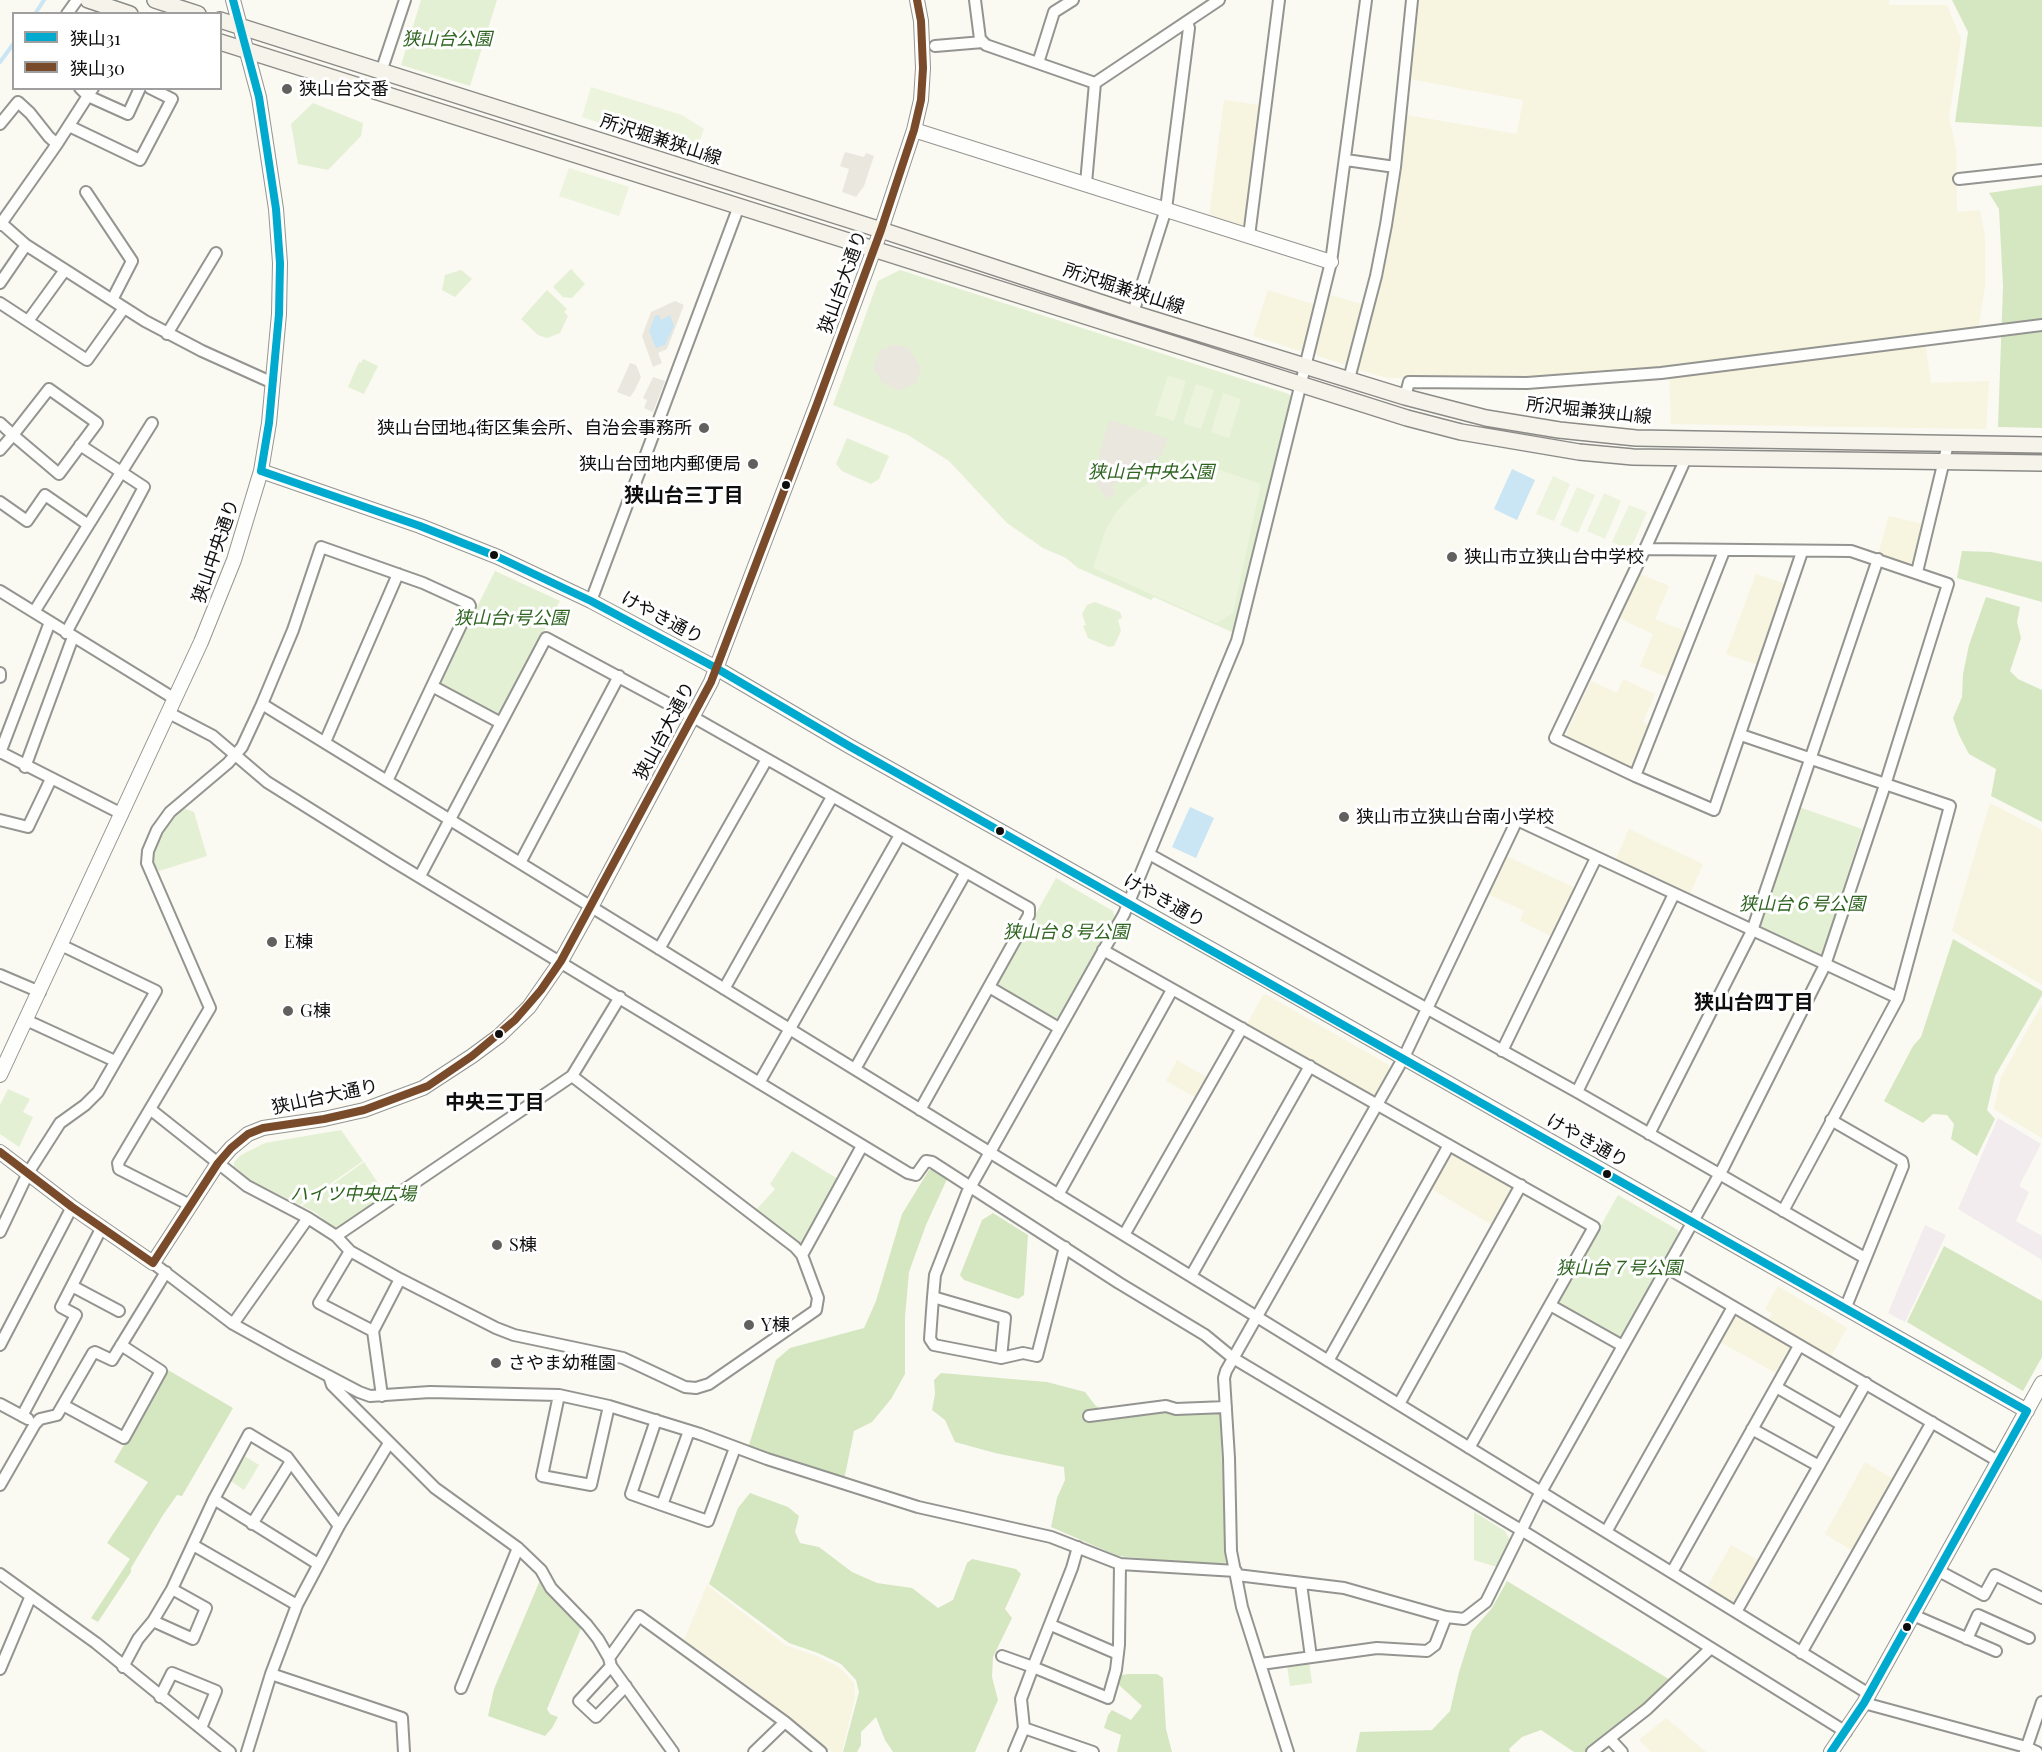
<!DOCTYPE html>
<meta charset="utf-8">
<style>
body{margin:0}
#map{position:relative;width:2042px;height:1752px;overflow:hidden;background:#faf9f2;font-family:"Playfair Display","Noto Sans JP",serif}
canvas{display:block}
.legend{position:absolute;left:12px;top:12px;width:210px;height:78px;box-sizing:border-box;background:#fff;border:2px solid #9f9f9f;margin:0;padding:8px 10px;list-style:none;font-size:18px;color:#0e0e0e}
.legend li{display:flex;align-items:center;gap:12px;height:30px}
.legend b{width:30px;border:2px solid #9f9f9f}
</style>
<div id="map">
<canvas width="2042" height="1752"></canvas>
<ul class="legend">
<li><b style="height:8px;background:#00a9ce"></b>狭山31</li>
<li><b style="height:8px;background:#7a4b2a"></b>狭山30</li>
</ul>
</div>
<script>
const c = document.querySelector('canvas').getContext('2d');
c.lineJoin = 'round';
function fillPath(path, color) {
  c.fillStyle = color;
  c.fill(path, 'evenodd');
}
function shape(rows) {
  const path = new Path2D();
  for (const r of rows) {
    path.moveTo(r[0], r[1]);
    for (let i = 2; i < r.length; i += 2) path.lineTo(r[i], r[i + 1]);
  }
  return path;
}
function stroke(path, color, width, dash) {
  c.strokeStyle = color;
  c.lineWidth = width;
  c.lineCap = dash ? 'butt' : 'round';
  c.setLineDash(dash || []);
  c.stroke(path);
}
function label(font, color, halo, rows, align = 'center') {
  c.font = font + ' "Playfair Display","Noto Sans JP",serif';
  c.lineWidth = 6;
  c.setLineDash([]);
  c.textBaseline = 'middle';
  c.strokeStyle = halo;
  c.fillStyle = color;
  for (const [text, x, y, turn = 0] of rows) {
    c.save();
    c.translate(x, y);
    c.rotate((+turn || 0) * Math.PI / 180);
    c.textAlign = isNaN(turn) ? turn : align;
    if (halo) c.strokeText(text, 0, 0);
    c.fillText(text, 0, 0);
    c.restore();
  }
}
fillPath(shape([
 [1998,1118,2041,1144,2019,1186,2029,1192,2016,1221,2042,1236,2042,1260,1958,1209],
 [1925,1225,1946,1235,1905,1322,1888,1313]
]), '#f2ecef');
fillPath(shape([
 [1418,0,1889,0,1889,5,1947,5,1961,39,1949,118,1956,149,1957,212,1980,210,1985,237,1985,286,1978,331,1924,334,1931,383,1989,381,1986,429,1671,424,1669,367,1552,377,1387,378,1356,369,1398,175,1407,115,1517,134,1523,100,1410,79],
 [1224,100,1260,105,1247,223,1240,227,1209,217],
 [1268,290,1316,305,1305,348,1301,351,1253,336],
 [1330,295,1365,305,1349,366,1318,356,1316,352],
 [1889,516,1922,524,1913,562,1908,565,1878,555],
 [1640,574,1669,586,1655,619,1687,632,1669,678,1640,666,1653,634,1619,618],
 [1756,574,1786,584,1758,665,1726,654],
 [1623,679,1655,694,1643,722,1650,726,1635,766,1630,768,1568,739,1566,734,1591,681,1617,693],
 [1990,803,2042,830,2042,985,1952,931],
 [1629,829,1703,864,1689,896,1615,861],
 [1506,856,1575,888,1551,936,1520,921,1524,911,1488,894],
 [1263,995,1267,995,1389,1065,1389,1071,1376,1094,1370,1096,1246,1026],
 [2042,1004,2042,1138,1994,1109,2001,1077],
 [1177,1060,1208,1078,1197,1098,1166,1081],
 [1453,1154,1510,1186,1511,1192,1492,1225,1430,1188,1448,1156],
 [1778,1286,1847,1328,1830,1358,1768,1321,1772,1313,1765,1309],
 [1738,1315,1789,1345,1790,1349,1776,1373,1720,1342,1734,1317],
 [1865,1462,1893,1479,1853,1551,1825,1534],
 [1731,1545,1758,1560,1734,1602,1729,1603,1706,1589],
 [707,1585,785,1645,819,1657,839,1667,854,1683,855,1697,842,1752,832,1752,751,1688,684,1640],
 [1666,1718,1706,1752,1651,1752,1639,1740]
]), '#f7f4df');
fillPath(shape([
 [421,0,497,0,470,86,401,65],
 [313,103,363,123,361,136,328,170,298,164,291,124],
 [571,269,585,284,572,298,563,297,553,287],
 [461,270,472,279,455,297,442,290,445,275],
 [900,270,1289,394,1292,399,1234,633,1154,597,1151,600,1078,568,1066,558,1043,548,1007,523,949,461,908,435,833,405,878,281],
 [547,290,567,309,564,312,568,316,560,333,547,338,538,335,521,319],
 [363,359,378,366,364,394,348,387,359,362,361,363],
 [847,438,889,456,879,479,871,484,842,471,836,464],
 [495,571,560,601,500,714,495,715,441,686,440,681],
 [1095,602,1120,612,1122,618,1118,620,1121,631,1114,646,1109,647,1088,638,1083,626,1086,625,1082,614,1087,605],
 [1799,807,1862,829,1822,955,1817,956,1760,930,1758,926],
 [183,808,194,812,207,856,159,871,154,865,153,855,164,829],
 [1056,878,1113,911,1115,919,1058,1017,1054,1019,998,988,998,981],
 [8,1089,30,1099,23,1112,33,1117,19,1147,0,1134,0,1105],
 [341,1130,363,1161,300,1205,250,1180,234,1169,234,1162,241,1155,265,1143],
 [792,1151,838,1179,803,1241,799,1244,756,1210,775,1189,770,1184],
 [364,1162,386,1195,337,1228,332,1227,315,1212,302,1206],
 [1618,1195,1678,1230,1680,1236,1623,1336,1617,1337,1561,1305,1559,1300],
 [243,1455,259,1465,244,1490,229,1480],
 [1474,1512,1505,1531,1510,1540,1500,1568,1474,1560],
 [1309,1662,1312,1683,1290,1686,1287,1665]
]), '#e4f0d3');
fillPath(shape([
 [1952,0,2042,0,2042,127,1955,122,1968,32],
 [2042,185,2042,428,1998,427,2003,286,1999,209,1989,193],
 [1962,551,1991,552,2042,562,2042,602,1957,578],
 [1986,597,2020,607,2017,622,2021,638,2010,671,2018,679,2042,690,2042,822,1991,796,1996,769,1969,754,1959,735,1953,718,1962,697,1963,674,1969,645],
 [1953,939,2042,991,2042,995,1995,1076,1987,1110,1995,1119,1977,1156,1951,1139,1954,1124,1947,1115,1933,1114,1923,1123,1884,1101,1913,1046,1921,1037],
 [934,1169,947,1179,926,1225,909,1272,905,1317,905,1374,891,1399,872,1422,854,1431,844,1480,748,1448,776,1360,790,1348,864,1328,876,1301,902,1214,929,1170],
 [993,1213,1028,1235,1024,1295,1018,1299,964,1280,960,1275,982,1220],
 [1944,1246,2042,1301,2042,1357,2023,1391,1907,1322],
 [168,1370,233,1408,182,1496,177,1495,163,1515,131,1568,131,1572,98,1622,91,1618,130,1559,107,1543,148,1482,114,1462],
 [941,1373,1047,1382,1085,1392,1095,1405,1112,1418,1167,1411,1220,1412,1226,1566,1118,1556,1051,1527,1057,1498,1065,1480,1064,1467,995,1453,955,1442,945,1420,932,1410,935,1394,934,1380],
 [750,1493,788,1507,799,1516,795,1532,800,1543,819,1547,852,1572,877,1583,912,1588,938,1608,953,1600,967,1563,972,1559,1016,1569,1021,1574,1005,1609,1012,1618,993,1657,992,1677,998,1700,975,1752,893,1752,885,1740,876,1717,861,1732,861,1745,857,1752,843,1752,859,1692,856,1680,841,1664,818,1653,789,1643,709,1584,738,1508],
 [541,1578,582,1626,547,1709,550,1714,558,1717,552,1728,545,1736,488,1716,494,1689],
 [1507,1581,1672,1681,1585,1752,1574,1752,1541,1730,1522,1737,1509,1749,1510,1752,1356,1752,1360,1732,1432,1730,1450,1711,1459,1672,1472,1631,1492,1608],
 [1130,1674,1157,1674,1163,1678,1166,1729,1172,1752,1117,1752,1121,1735,1104,1728,1108,1715,1112,1710,1131,1720,1142,1706,1119,1685,1120,1675]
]), '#d5e7c1');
fillPath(shape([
 [591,87,682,115,704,129,695,154,582,117],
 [569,168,629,187,619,216,559,196],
 [1168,376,1186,381,1174,421,1155,415],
 [1196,384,1214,390,1201,429,1183,423],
 [1223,393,1241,399,1229,438,1211,432],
 [1196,467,1220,470,1261,484,1233,613,1216,623,1093,568,1105,531,1116,512,1131,496,1152,480,1173,472],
 [1553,476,1570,484,1554,521,1536,514],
 [1577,487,1595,495,1578,533,1560,525],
 [1604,493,1621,501,1605,539,1587,531],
 [1629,505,1647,512,1630,550,1612,542]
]), '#edf4dd');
fillPath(shape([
 [845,152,864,157,866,153,874,156,864,186,856,197,842,192,849,169,840,166],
 [675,301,684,305,667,349,658,353,662,363,653,367,642,336,651,312],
 [895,344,909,348,921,368,916,383,900,391,882,383,873,368,880,350],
 [630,363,636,365,641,377,635,390,630,397,617,392],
 [653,377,665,381,653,412,644,408,647,400,643,398],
 [1110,420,1168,438,1162,455,1155,460,1159,467,1154,469,1150,465,1112,486,1115,494,1106,499,1093,477,1102,472,1100,465,1100,449]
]), '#eae8de');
fillPath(shape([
 [659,315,661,320,670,315,674,326,665,345,656,348,649,331,655,316],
 [1512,469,1535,480,1517,520,1494,509],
 [1190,807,1214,818,1196,858,1172,847]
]), '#cae5f3');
stroke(shape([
 [35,14,44,0],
 [0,62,14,43]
]), '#cae5f3', 4);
const minor = shape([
 [975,0,980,39,986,45,1095,83,1219,0],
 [67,14,77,0],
 [935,46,983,42],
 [1038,63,1054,12,1073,0],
 [381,72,405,0],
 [80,88,88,96,128,114,140,88],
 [0,124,18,102,30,113,49,137,57,144],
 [69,126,140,160,172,99,150,88],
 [1346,160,1395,167],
 [1959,179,2042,170],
 [1086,183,1095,83],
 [86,192,132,261,112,300],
 [0,222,26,245,145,321,202,351,273,383],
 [0,225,57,144,93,88],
 [1249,236,1279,0],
 [0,283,26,245],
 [0,303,87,360,124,308],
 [1133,313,1166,209,1189,28,1187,22],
 [28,321,65,270],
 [167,334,216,253],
 [1349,379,1376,276,1386,225,1395,167,1412,0],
 [1405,397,1409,382,1527,383,1661,373,2042,325],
 [0,423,13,435,59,474,97,423,49,389,13,435,0,450],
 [1686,458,1645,549,1555,738,1635,776,1714,810,1802,552],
 [0,502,27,521,45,495,87,524],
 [1917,572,1948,444],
 [0,591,175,699],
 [591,601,739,206],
 [34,612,152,423],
 [66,633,144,487,80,445],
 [0,673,0,677],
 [432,686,501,723],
 [262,704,1869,1694],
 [169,713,213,736,267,782,393,861,908,1173,916,1175,926,1161,932,1162,1119,1283,1205,1335,1233,1358,1531,1536,1846,1732],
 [1741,735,1950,806,1898,998,1783,1211],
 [325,742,398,574],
 [0,752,122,814],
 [0,753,50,622],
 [25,767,73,637],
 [1635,776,1724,551],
 [0,820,28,827,51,779],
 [1149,854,1577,1092,1865,1258],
 [520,863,619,676],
 [420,876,546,638,693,717,1029,908,1029,915,920,1110],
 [659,949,767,759],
 [1103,950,1594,1227,1469,1448],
 [0,975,40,992],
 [989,987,1059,1028],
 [724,989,832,797],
 [26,1020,115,1061],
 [1502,1051,1596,858],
 [855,1069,966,872],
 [759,1083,900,835],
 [1577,1092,1674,894],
 [150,1109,247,1186,308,1218,336,1236,350,1251,400,1279,496,1328,514,1335,623,1358,685,1387,696,1388,709,1384,816,1310,818,1298,802,1255,795,1247,572,1076],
 [1831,1120,1902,1161,1903,1166,1845,1309],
 [1649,1134,1752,931,1878,559],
 [1058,1195,1172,990],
 [190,1205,119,1169,118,1163,210,1008,147,863,148,851,157,830,170,812,228,763,242,747,262,704,293,630,321,547,423,583,469,604,470,606,387,781],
 [0,1232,28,1173,60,1123,85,1105,98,1092,156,991,61,945],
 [1124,1235,1242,1028],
 [336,1236,572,1076,620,997],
 [350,1251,319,1303,373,1331],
 [802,1255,862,1146],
 [153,1263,233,1324,287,1354,359,1392,370,1396,430,1392,559,1395,609,1406,700,1434,767,1459,918,1507,1051,1537,1120,1564,1236,1571],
 [1667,1268,1998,1461],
 [1191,1276,1310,1066],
 [72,1286,119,1311],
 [933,1297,935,1275,967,1193,1124,914,1237,641,1331,262,1366,0],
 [933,1297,1005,1318,1001,1358,934,1345,930,1339,933,1297],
 [1550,1305,1623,1346],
 [233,1324,308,1218],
 [0,1345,72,1207],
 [1001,1358,1023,1353,1037,1356,1065,1247],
 [1328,1361,1449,1145],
 [329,1376,332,1385,435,1488,518,1548,541,1570,551,1588,587,1625,598,1639,609,1658,611,1666,673,1752],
 [1776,1387,1842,1425],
 [559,1395,542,1476,591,1485,609,1406],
 [382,1396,373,1331,400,1279],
 [0,1404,28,1419],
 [1399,1404,1521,1185],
 [63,1405,124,1438,161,1371,121,1345],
 [22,1416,76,1315,61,1307,102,1227],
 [1089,1416,1166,1406,1176,1409,1226,1407],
 [656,1420,631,1494,662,1505,708,1521,735,1448],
 [1752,1429,1819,1466],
 [0,1485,35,1424,40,1419,57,1415,93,1353,95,1352,112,1360,166,1272],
 [214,1499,318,1564],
 [662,1505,689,1431],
 [252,1524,290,1463],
 [1606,1532,1733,1307],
 [193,1545,297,1605],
 [1937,1570,1984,1595,1995,1575,2042,1598],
 [1672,1572,1799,1346],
 [0,1574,96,1643,230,1752],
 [1237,1575,1344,1588,1446,1617,1464,1619,1486,1602,1537,1499,1723,1168,1825,965,1885,785,1948,584,1851,551,1645,549],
 [1301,1584,1311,1657],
 [1736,1612,1866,1383],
 [1913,1615,1996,1651],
 [153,1621,193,1639,206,1608,172,1589],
 [1051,1625,1118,1654],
 [1967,1639,1978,1615,2029,1638],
 [1801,1653,1932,1422],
 [1002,1656,1033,1667,1072,1568,1078,1547],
 [609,1658,639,1616,785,1722,821,1752],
 [1261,1664,1377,1648,1427,1651,1435,1645,1446,1617],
 [611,1666,579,1701,596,1717,626,1686],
 [123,1667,138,1639,153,1621,172,1589,214,1499,249,1434,287,1457,339,1526],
 [0,1669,30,1598],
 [271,1674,402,1718,404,1752],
 [461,1688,518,1548],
 [160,1697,172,1673,216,1691,201,1728],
 [1864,1703,2026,1747,2037,1752],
 [1610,1739,1622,1752],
 [247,1752,271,1674,297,1605,339,1526,389,1443],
 [754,1752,785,1722],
 [1014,1752,1024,1728],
 [1093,1752,1024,1728,1021,1699,1033,1667,1108,1698,1116,1670,1119,1645,1120,1564],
 [1288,1752,1242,1607,1231,1551,1229,1458,1224,1378,1226,1371,1404,1057,1517,820,1898,998],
 [1592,1752,1647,1709,1711,1648],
 [2025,1752,2042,1702]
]);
const tertiary = shape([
 [914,130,1331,262],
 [261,471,420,526,498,557,591,601,716,668,849,746,1268,981,2027,1411],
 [0,1075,201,642,234,560,261,471,269,423,279,314,280,263,276,209,259,97,233,0],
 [0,1152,72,1207,153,1263,218,1163,231,1148,248,1134,263,1128,324,1119,364,1110,423,1088,472,1056,499,1036,529,1007,561,961,591,907,711,682,723,650,817,404,881,230,914,130,921,100,923,68,921,21,917,0],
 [1831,1752,1864,1703,2042,1383]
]);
const secondary = shape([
 [88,0,130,14],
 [155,0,198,14],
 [220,20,881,230,1133,313,1405,397,1486,418,1559,430,1636,438,2042,445],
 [220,42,1407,418,1461,432,1579,452,1633,457,2042,463]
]);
stroke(minor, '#949491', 14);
stroke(tertiary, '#949491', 16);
stroke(secondary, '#8b8a87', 18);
stroke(minor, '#fefefd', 10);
stroke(tertiary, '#fefefd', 14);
stroke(secondary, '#f5f3ea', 15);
stroke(shape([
 [233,0,259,97,276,209,280,263,279,314,269,423,261,471],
 [261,471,420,526,498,557,591,601,716,668,849,746,2027,1411],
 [1831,1752,1864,1703,2027,1411]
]), '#00a9ce', 8);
stroke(shape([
 [0,1152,72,1207,153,1263],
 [153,1263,218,1163,231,1148,248,1134,263,1128,324,1119,364,1110,428,1086,472,1056,515,1020,541,990,561,961,711,682,817,404,881,230,914,130,921,100,923,68,921,21,917,0]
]), '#7a4b2a', 8);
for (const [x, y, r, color] of [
 [287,89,6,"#61605e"],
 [704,428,6,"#61605e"],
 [753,464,6,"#61605e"],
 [786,485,5,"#0e0e0e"],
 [494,555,5,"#0e0e0e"],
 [1452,557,6,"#61605e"],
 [1344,817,6,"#61605e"],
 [1000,831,5,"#0e0e0e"],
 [272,942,6,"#61605e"],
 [288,1011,6,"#61605e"],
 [499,1034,5,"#0e0e0e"],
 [1607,1174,5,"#0e0e0e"],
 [497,1245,6,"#61605e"],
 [749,1325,6,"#61605e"],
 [496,1363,6,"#61605e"],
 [1907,1627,5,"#0e0e0e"]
]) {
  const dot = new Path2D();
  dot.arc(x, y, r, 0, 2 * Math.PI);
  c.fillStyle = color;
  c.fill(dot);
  stroke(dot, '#fff', 2);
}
label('italic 18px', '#2e6420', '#fff', [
 ["狭山台公園",447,39],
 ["狭山台中央公園",1151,472],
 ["狭山台1号公園",511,618],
 ["狭山台６号公園",1802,904],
 ["狭山台８号公園",1066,932],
 ["ハイツ中央広場",353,1194],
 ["狭山台７号公園",1619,1268]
]);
label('18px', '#0e0e0e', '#fff', [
 ["狭山台交番",299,89],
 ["狭山台団地4街区集会所、自治会事務所",692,428,"right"],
 ["狭山台団地内郵便局",741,464,"right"],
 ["狭山市立狭山台中学校",1464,557],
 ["狭山市立狭山台南小学校",1356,817],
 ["E棟",284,942],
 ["G棟",300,1011],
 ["S棟",509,1245],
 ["Y棟",761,1325],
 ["さやま幼稚園",508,1363]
], 'left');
label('18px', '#0e0e0e', '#fff', [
 ["所沢堀兼狭山線",661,140,18],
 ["狭山台大通り",843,282,-70],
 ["所沢堀兼狭山線",1124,289,18],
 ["所沢堀兼狭山線",1589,411,6],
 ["狭山中央通り",216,551,-71],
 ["けやき通り",662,618,28],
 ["狭山台大通り",665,731,-62],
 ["けやき通り",1164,901,29],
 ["狭山台大通り",325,1097,-12],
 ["けやき通り",1587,1141,29]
]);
label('bold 20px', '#0e0e0e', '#fff', [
 ["狭山台三丁目",684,496],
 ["狭山台四丁目",1754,1003],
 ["中央三丁目",495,1103]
]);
</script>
